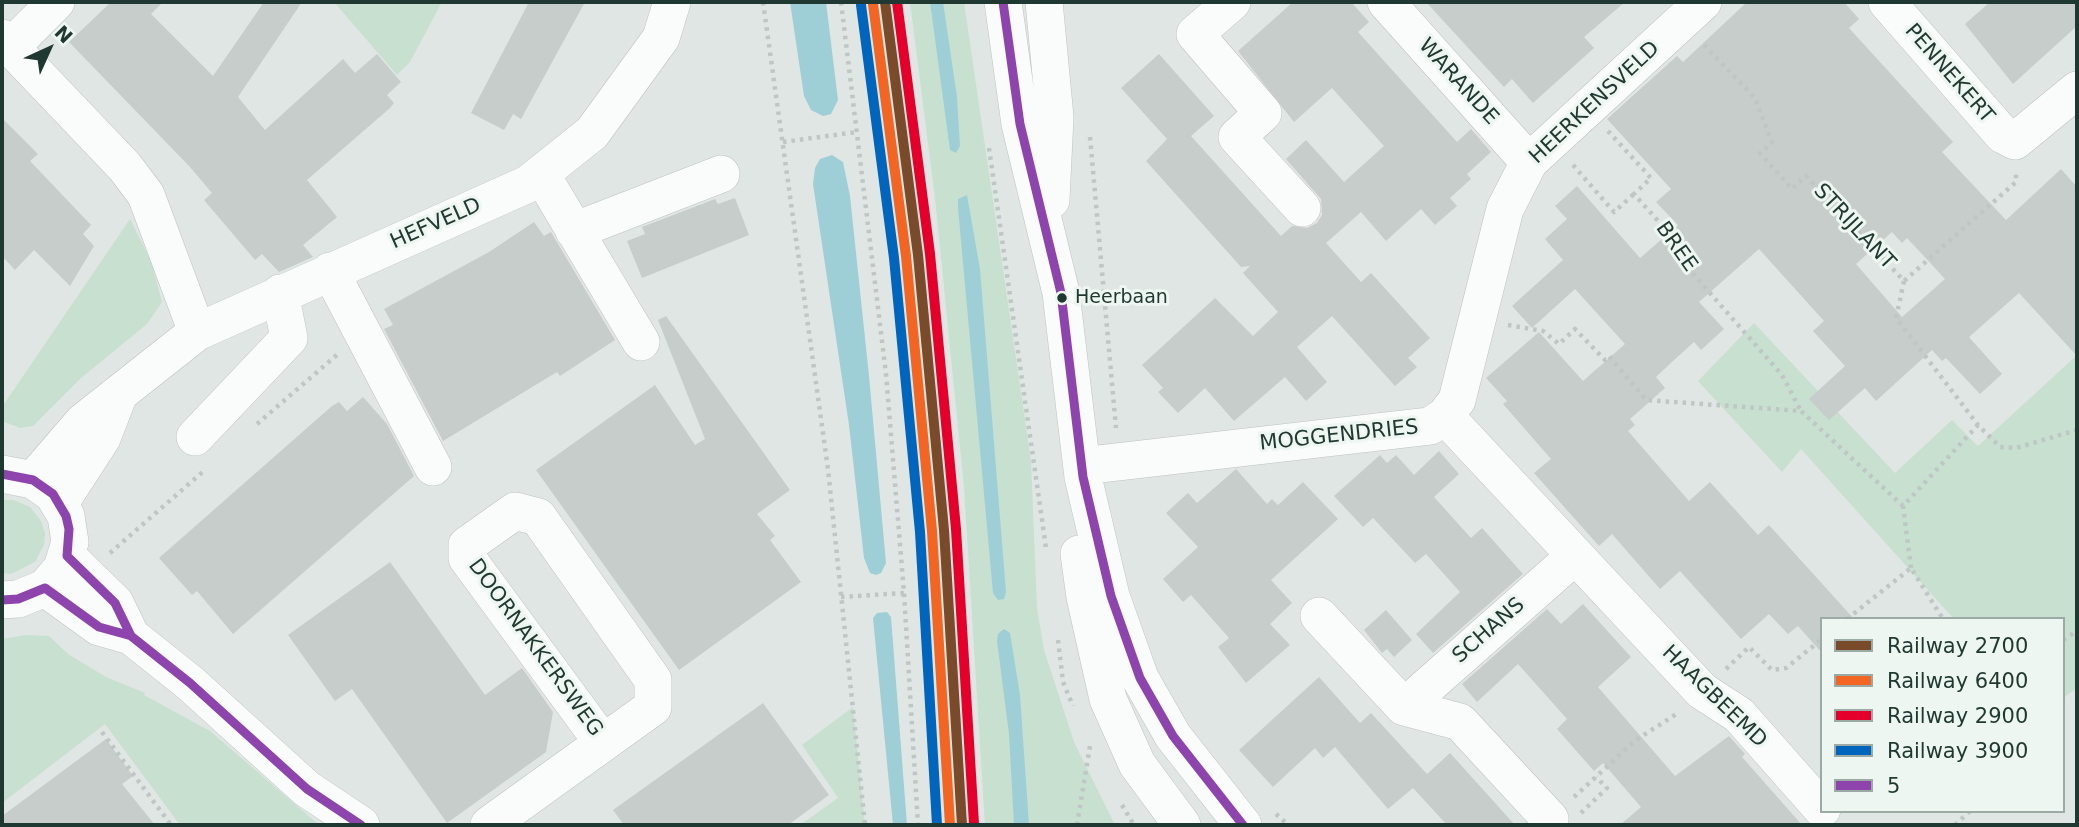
<!DOCTYPE html>
<style>
body{margin:0}
#map{position:relative;width:2079px;height:827px;overflow:hidden;background:#e0e6e3;font-family:"DejaVu Sans",sans-serif}
canvas{display:block}
.frame{position:absolute;inset:0;border:4px solid #1f3831;pointer-events:none}
.legend{position:absolute;left:1820px;top:617px;width:245px;height:196px;box-sizing:border-box;background:#edf6f1;border:2px solid #9baaa4;margin:0;padding:9px 12px;list-style:none;font-size:21px;color:#1f3831}
.legend li{display:flex;align-items:center;gap:14px;height:35px}
.legend b{width:35px;border:2px solid #9baaa4}
.north{position:absolute;left:14px;top:14px;width:70px;height:70px;-webkit-text-stroke:5px #edf6f1;paint-order:stroke;rotate:45deg;font-size:19px;font-weight:700;line-height:28px;text-align:center;color:#1f3831}
.north::after{content:'';display:block;margin:auto;width:24px;height:32px;background:#1f3831;clip-path:polygon(50% 0,100% 100%,50% 72%,0 100%)}
</style>
<div id="map">
<canvas width="2079" height="827"></canvas>
<div class="frame"></div>
<ul class="legend">
<li><b style="height:9px;background:#7a4b2a"></b>Railway 2700</li>
<li><b style="height:9px;background:#f26522"></b>Railway 6400</li>
<li><b style="height:9px;background:#e4002b"></b>Railway 2900</li>
<li><b style="height:9px;background:#0065bd"></b>Railway 3900</li>
<li><b style="height:9px;background:#8e44ad"></b>5</li>
</ul>
<div class="north">N</div>
</div>
<script>
const c = document.querySelector('canvas').getContext('2d');
c.lineJoin = 'round';
function fillPath(path, color) {
  c.fillStyle = color;
  c.fill(path, 'evenodd');
}
function shape(rows) {
  const path = new Path2D();
  for (const r of rows) {
    path.moveTo(r[0], r[1]);
    for (let i = 2; i < r.length; i += 2) path.lineTo(r[i], r[i + 1]);
  }
  return path;
}
function stroke(path, color, width, dash) {
  c.strokeStyle = color;
  c.lineWidth = width;
  c.lineCap = dash ? 'butt' : 'round';
  c.setLineDash(dash || []);
  c.stroke(path);
}
function label(font, color, halo, rows, align = 'center') {
  c.font = font + ' "DejaVu Sans",sans-serif';
  c.lineWidth = 6;
  c.setLineDash([]);
  c.textBaseline = 'middle';
  c.strokeStyle = halo;
  c.fillStyle = color;
  for (const [text, x, y, turn = 0] of rows) {
    c.save();
    c.translate(x, y);
    c.rotate((+turn || 0) * Math.PI / 180);
    c.textAlign = isNaN(turn) ? turn : align;
    if (halo) c.strokeText(text, 0, 0);
    c.fillText(text, 0, 0);
    c.restore();
  }
}
fillPath(shape([
 [334,2,442,2,410,62,397,75],
 [910,2,964,2,1031,461,1037,608,1044,650,1074,742,1115,825,985,825,964,487,935,198],
 [130,219,151,261,162,302,147,324,81,378,33,426,20,428,2,421,2,407],
 [1754,323,1895,473,1952,420,1978,446,2077,355,2077,688,2063,698,2063,619,1954,619,1801,449,1782,472,1698,381],
 [2,500,13,500,30,507,41,521,45,533,44,545,35,562,11,574,2,573],
 [26,635,49,636,68,654,106,677,145,693,144,695,210,731,319,825,180,825,105,724,2,803,2,639],
 [853,707,865,825,800,825,838,798,802,745]
]), '#c8e0cf');
fillPath(shape([
 [790,2,826,2,838,100,831,114,823,116,811,110,804,96],
 [930,2,943,2,957,97,960,146,956,153,950,150],
 [832,155,843,162,850,196,869,376,886,563,881,573,876,575,870,573,864,558,849,425,813,184,815,168,820,159],
 [967,195,980,269,1006,592,1004,599,998,600,993,593,958,208,958,199],
 [887,612,891,617,907,825,893,825,873,618,877,613],
 [1004,629,1010,633,1020,695,1029,825,1014,825,1009,734,997,641,998,634]
]), '#9fcfd6');
fillPath(shape([
 [111,2,163,2,151,14,213,76,264,2,302,2,238,97,265,130,343,59,355,73,377,54,401,82,387,95,394,103,390,108,307,180,337,217,303,245,313,257,279,272,262,254,255,260,204,200,212,193,190,167,69,42],
 [529,2,585,2,521,119,513,114,504,130,471,113],
 [1293,2,1351,2,1369,22,1358,32,1457,142,1471,129,1491,152,1467,174,1471,179,1450,198,1457,206,1435,225,1421,209,1386,241,1361,212,1326,243,1361,282,1371,273,1430,338,1408,358,1417,367,1395,386,1332,316,1297,347,1327,382,1306,401,1285,377,1234,421,1205,388,1178,413,1158,392,1163,388,1142,365,1215,298,1253,336,1278,312,1243,273,1250,266,1241,267,1146,161,1167,139,1121,88,1159,54,1214,116,1191,136,1281,236,1292,226,1307,228,1317,223,1322,215,1321,199,1286,159,1306,140,1344,182,1384,146,1332,88,1294,122,1238,51],
 [1426,2,1625,2,1584,37,1594,48,1533,103,1512,79,1504,87],
 [1747,2,1844,2,1859,19,1849,28,1953,142,1942,152,2006,220,2061,169,2077,187,2077,356,2019,293,1969,337,2002,374,1980,394,1946,358,1942,361,1932,350,1876,401,1865,388,1829,420,1809,399,1845,366,1813,331,1824,321,1759,249,1699,302,1724,329,1701,350,1694,342,1673,361,1656,377,1665,388,1630,419,1635,425,1628,431,1689,501,1710,482,1758,535,1769,525,1854,619,1822,619,1822,653,1798,626,1788,634,1769,614,1741,639,1680,571,1660,589,1612,534,1599,546,1534,473,1551,459,1503,404,1507,401,1486,378,1539,332,1583,381,1625,344,1575,289,1532,328,1512,306,1563,260,1545,239,1567,219,1555,206,1577,186,1640,258,1678,225,1656,202,1671,189,1607,119,1677,56,1683,62],
 [1892,232,1902,243,1907,238,1945,279,1902,317,1856,264],
 [1990,2,2077,2,2077,26,2013,84,1965,24],
 [2,118,38,154,30,161,91,225,83,234,94,246,70,286,34,250,15,270,2,256],
 [735,198,749,235,642,278,627,241,645,234,642,227,715,199,718,204],
 [534,222,544,236,551,232,615,340,560,376,557,372,443,441,384,329,393,325,384,309,489,252],
 [666,316,790,490,757,514,775,536,770,540,801,582,679,670,536,470,655,385,695,445,705,439,658,320],
 [363,397,387,424,414,476,233,634,197,591,192,595,159,558,332,406,339,402,347,411],
 [1439,451,1459,474,1434,497,1471,538,1482,528,1523,574,1433,653,1416,634,1460,592,1426,554,1415,563,1373,518,1363,527,1334,496,1380,455,1387,463,1396,455,1414,475],
 [1236,469,1267,504,1272,499,1278,505,1303,482,1338,519,1271,580,1292,603,1270,624,1290,645,1246,683,1218,647,1229,638,1191,595,1183,602,1163,579,1198,547,1166,513,1188,493,1197,503],
 [390,562,485,695,522,668,553,712,546,752,447,823,352,689,335,701,288,635],
 [1583,604,1631,657,1598,687,1675,776,1729,736,1745,754,1742,757,1802,825,1620,825,1641,807,1603,763,1594,771,1557,729,1567,719,1518,664,1477,702,1462,684,1547,609,1561,624],
 [1386,610,1412,640,1394,657,1387,649,1382,653,1364,630],
 [1319,677,1360,723,1371,713,1427,774,1450,753,1515,825,1447,825,1413,788,1388,809,1335,747,1323,758,1315,748,1273,787,1239,750],
 [763,703,829,795,788,825,624,825,613,810],
 [106,739,133,776,122,784,155,825,2,825,2,816]
]), '#c7cdca');
const minor = shape([
 [1003,2,1020,124,1061,293,1083,477,1111,596,1140,678,1173,736,1243,825],
 [1044,2,1055,117,1051,200],
 [1232,2,1195,34,1263,113,1237,137,1302,208],
 [1386,2,1529,162],
 [1887,2,2003,135,2015,141,2077,90],
 [2,38,125,167,146,195,197,332],
 [11,47,56,2],
 [541,174,641,342],
 [574,231,721,174],
 [330,271,433,467],
 [1445,416,1702,691,1739,715,1822,809],
 [195,437,289,338,280,293],
 [1082,466,1430,426,1445,416,1457,400,1505,209,1529,162,1703,2],
 [2,474,33,480,53,494,66,516,70,542,62,568,45,588,18,599,2,600],
 [33,480,83,422,197,332,528,184,592,133,661,38,672,2],
 [60,503,102,438,119,394],
 [1079,554,1085,597,1108,699,1137,764,1182,825],
 [67,556,115,603,131,636],
 [45,588,99,627,131,636,190,683,307,789,361,825],
 [1319,616,1404,707,1460,722,1550,819],
 [1404,707,1575,556],
 [489,825,653,707,653,680,538,517,515,511,467,545,467,558,603,743]
]);
stroke(minor, '#bdc3c0', 38);
stroke(shape([
 [763,2,828,469,865,825],
 [841,2,886,374,904,593,918,825],
 [1704,45,1755,98,1772,143,1760,153,1792,189,1806,176,1904,281,2016,182,2016,171],
 [1608,131,1651,178,1634,194,1677,242,1685,255,1688,268,1782,375,1801,411],
 [1090,137,1116,428],
 [783,142,857,132],
 [989,148,1046,548],
 [1573,165,1614,212,1634,194],
 [1904,281,1896,318,1978,425,2000,447,2016,448,2077,430],
 [1508,325,1543,331,1559,344,1575,329,1605,360,1609,356,1646,400,1801,411,1903,506],
 [257,424,338,354],
 [110,553,206,469],
 [1911,568,1903,506,1978,425],
 [841,597,904,593],
 [1847,619,1911,568,1943,619],
 [1058,640,1063,682,1073,706],
 [2063,640,2077,631],
 [1726,669,1749,647,1772,670,1786,668,1822,639],
 [102,732,171,825],
 [1574,797,1636,740,1678,713],
 [1122,805,1134,825],
 [1581,813,1607,788,1596,777],
 [1276,814,1288,825],
 [1077,825,1090,746],
 [1955,825,1970,811]
]), '#bec7c5', 4.5, [3.5, 5]);
stroke(minor, '#fafbfb', 37);
stroke(shape([
 [1003,2,1020,124,1061,293,1083,477,1111,596,1140,678,1173,736,1243,825],
 [2,474,33,480,53,494,66,516,69,529,67,556,115,603,131,636,190,683,307,789,361,825],
 [2,600,18,599,45,588,99,627,128,635]
]), '#8e44ad', 9);
stroke(shape([
 [885,2,918,255,944,530,962,825]
]), '#7a4b2a', 10);
stroke(shape([
 [873,4,906,256,932,531,950,825]
]), '#f26522', 10);
stroke(shape([
 [897,2,930,254,956,529,974,824]
]), '#e4002b', 10);
stroke(shape([
 [861,5,894,258,920,532,937,825]
]), '#0065bd', 10);
for (const [x, y, r, color] of [
 [1062,298,6,"#1f3831"]
]) {
  const dot = new Path2D();
  dot.arc(x, y, r, 0, 2 * Math.PI);
  c.fillStyle = color;
  c.fill(dot);
  stroke(dot, '#edf6f1', 2.5);
}
label('19px', '#1f3831', '#edf6f1', [
 ["Heerbaan",1075,298]
], 'left');
label('21px', '#1f3831', '#edf6f1', [
 ["PENNEKERT",1949,74,49],
 ["WARANDE",1458,82,48],
 ["HEERKENSVELD",1595,103,-43],
 ["HEFVELD",436,224,-24],
 ["STRIJLANT",1854,227,47],
 ["BREE",1676,247,55],
 ["MOGGENDRIES",1339,436,-6],
 ["SCHANS",1489,631,-41],
 ["DOORNAKKERSWEG",535,648,54],
 ["HAAGBEEMD",1714,697,44]
]);
</script>
